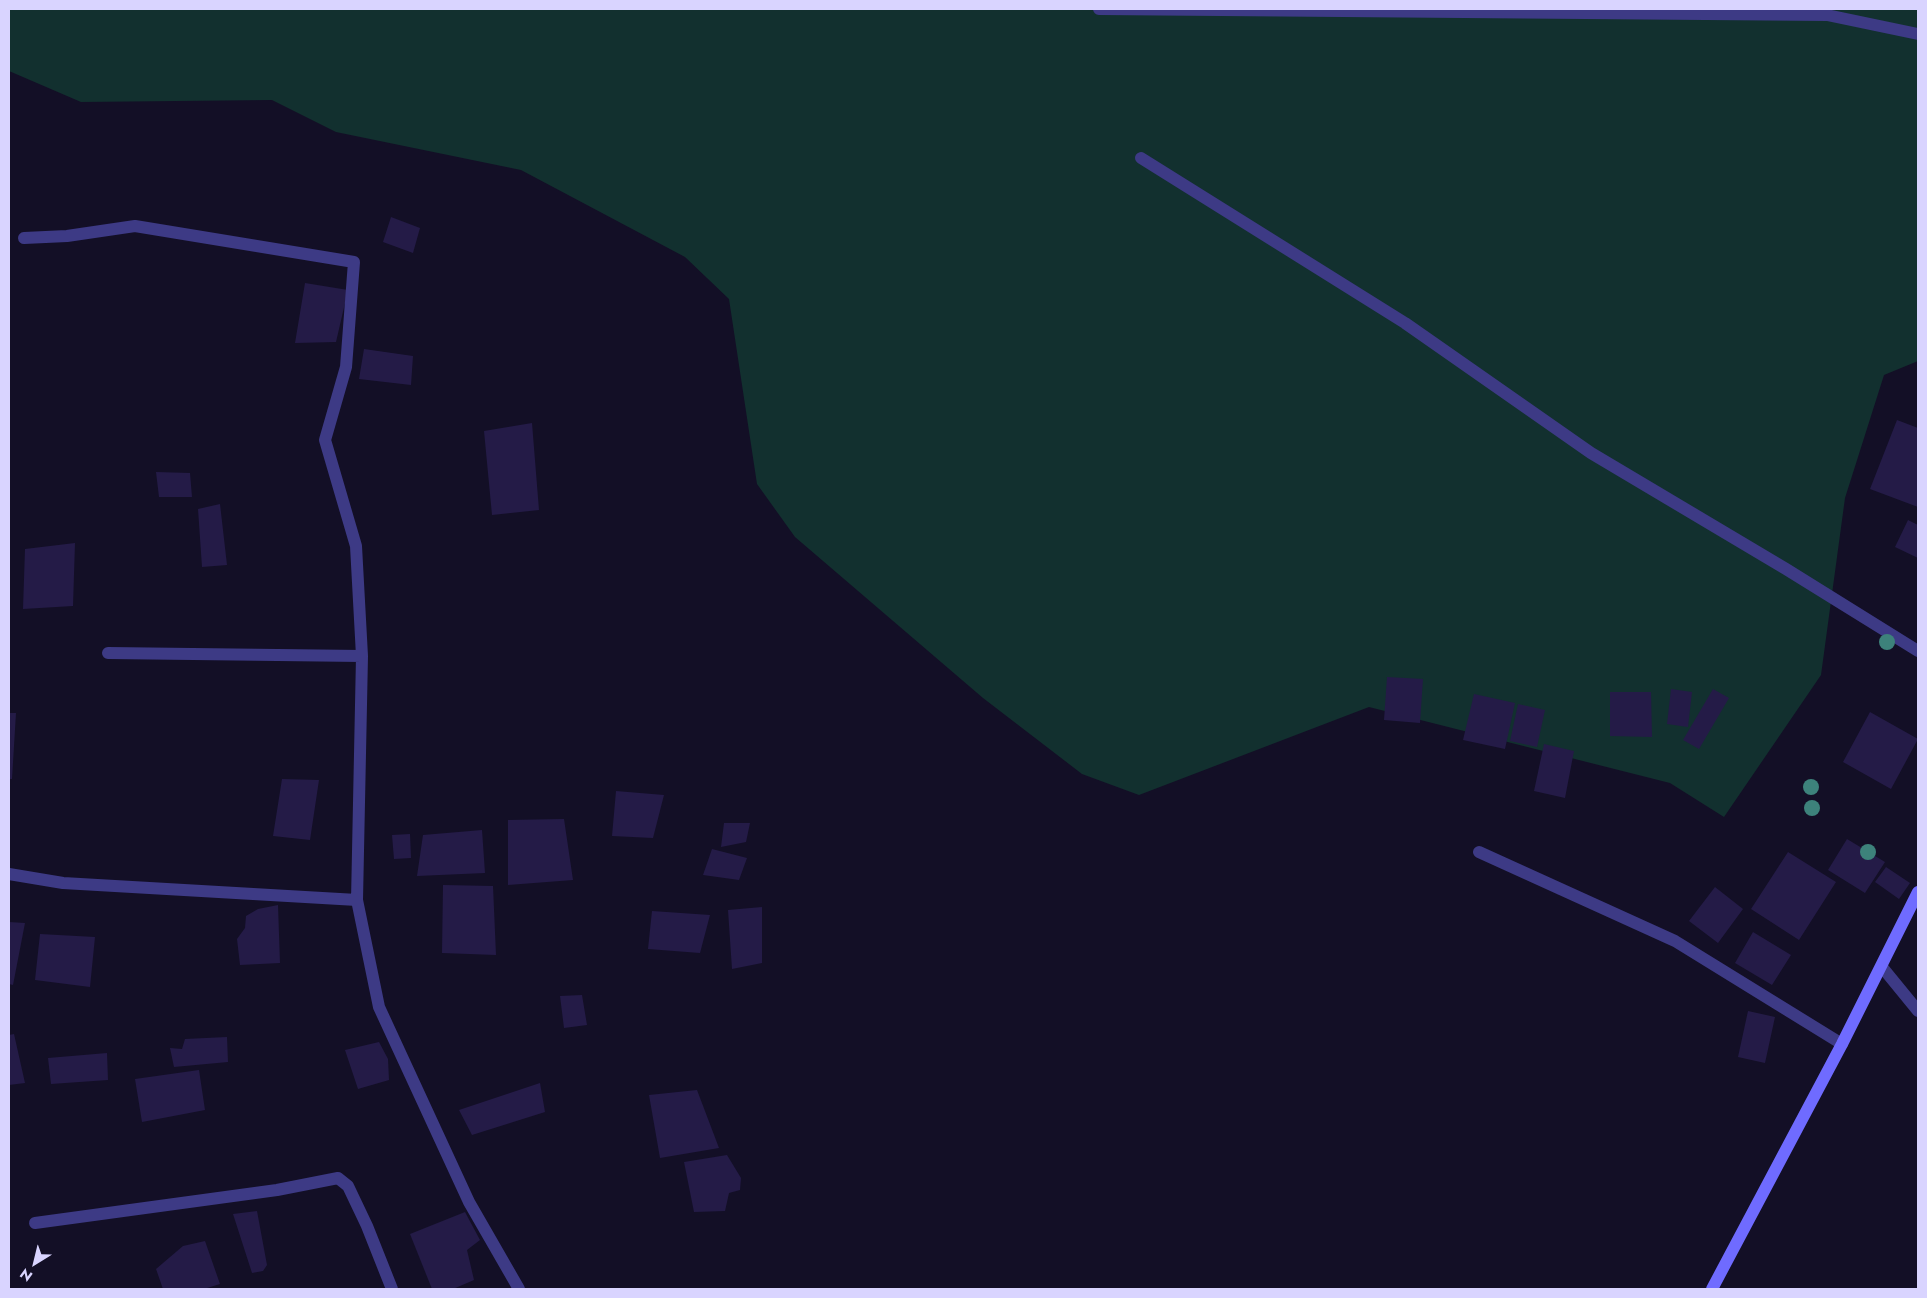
<!DOCTYPE html>
<style>
body{margin:0}
#map{position:relative;width:1927px;height:1298px;overflow:hidden;background:#130f26;font-family:Jost,sans-serif}
canvas{display:block}
.frame{position:absolute;inset:0;border:10px solid #d9d4ff;pointer-events:none}
.north{position:absolute;left:10px;top:1238px;width:50px;height:50px;-webkit-text-stroke:4px #130f26;paint-order:stroke;rotate:216deg;font-size:14px;font-weight:700;line-height:20px;text-align:center;color:#d9d4ff}
.north::after{content:'';display:block;margin:auto;width:18px;height:22px;background:#d9d4ff;clip-path:polygon(50% 0,100% 100%,50% 72%,0 100%)}
</style>
<div id="map">
<canvas width="1927" height="1298"></canvas>
<div class="frame"></div>
<div class="north">N</div>
</div>
<script>
const c = document.querySelector('canvas').getContext('2d');
c.lineJoin = 'round';
function fillPath(path, color) {
  c.fillStyle = color;
  c.fill(path, 'evenodd');
}
function shape(rows) {
  const path = new Path2D();
  for (const r of rows) {
    path.moveTo(r[0], r[1]);
    for (let i = 2; i < r.length; i += 2) path.lineTo(r[i], r[i + 1]);
  }
  return path;
}
function stroke(path, color, width, dash) {
  c.strokeStyle = color;
  c.lineWidth = width;
  c.lineCap = dash ? 'butt' : 'round';
  c.setLineDash(dash || []);
  c.stroke(path);
}
fillPath(shape([
 [9,9,1918,9,1918,361,1884,375,1845,498,1821,675,1724,817,1670,783,1369,707,1139,795,1082,774,983,698,795,537,757,484,729,299,685,257,521,170,336,132,272,100,81,102,9,71]
]), '#12302f');
fillPath(shape([
 [391,217,420,228,413,253,383,242],
 [305,283,348,290,336,342,295,343],
 [364,349,413,356,411,385,359,379],
 [1897,420,1918,428,1918,507,1870,489],
 [532,423,539,510,492,515,484,431],
 [156,472,190,473,192,497,159,497],
 [220,504,227,565,202,567,198,509],
 [1908,520,1918,525,1918,558,1895,547],
 [75,543,73,606,23,609,25,549],
 [1387,677,1423,679,1420,723,1384,720],
 [1671,689,1692,692,1688,727,1667,724],
 [1713,689,1729,698,1699,749,1683,740],
 [1610,692,1651,692,1652,737,1610,736],
 [1474,694,1515,703,1505,749,1463,740],
 [1518,704,1545,710,1537,747,1510,741],
 [1870,712,1918,739,1891,789,1843,762],
 [9,713,16,713,12,779,9,779],
 [1544,744,1574,751,1565,798,1534,791],
 [282,779,319,780,310,840,273,836],
 [616,791,664,795,653,838,612,836],
 [564,819,573,880,508,885,508,820],
 [724,823,750,823,746,842,721,847],
 [482,830,485,873,417,876,423,835],
 [410,834,411,858,394,859,392,835],
 [1847,839,1885,862,1865,893,1828,870],
 [712,849,747,858,739,880,703,875],
 [1788,852,1836,882,1799,940,1751,909],
 [1886,867,1910,883,1899,899,1875,882],
 [443,885,493,886,496,955,442,953],
 [1715,887,1743,909,1718,943,1689,921],
 [278,905,280,963,240,965,237,939,245,928,246,916,258,909],
 [762,907,762,963,732,969,728,910],
 [652,911,710,915,700,953,648,949],
 [9,922,25,923,13,985,9,984],
 [1753,932,1791,955,1772,985,1735,963],
 [40,934,95,937,90,987,35,980],
 [582,995,587,1025,564,1028,560,996],
 [1748,1011,1775,1017,1765,1063,1738,1057],
 [14,1034,25,1083,9,1085,9,1035],
 [227,1037,228,1062,174,1067,170,1048,182,1049,185,1039],
 [379,1042,388,1059,389,1080,358,1089,345,1050],
 [107,1053,108,1080,51,1084,48,1058],
 [199,1070,205,1110,142,1122,135,1079],
 [540,1083,545,1112,472,1135,459,1110],
 [697,1090,719,1148,660,1158,649,1095],
 [727,1155,741,1178,740,1190,729,1193,725,1211,694,1212,684,1162],
 [257,1211,267,1265,263,1271,252,1273,233,1214],
 [465,1212,480,1240,467,1250,474,1280,453,1289,432,1289,410,1234],
 [205,1241,220,1284,204,1289,163,1289,156,1269,183,1246]
]), '#241b47');
stroke(shape([
 [1099,9,1827,15],
 [1825,9,1827,15,1918,34],
 [1141,158,1405,323,1591,453,1786,569,1918,651],
 [24,238,67,236,135,226,354,262,346,367,325,440,356,546,362,656,357,900,379,1007,469,1202,519,1289],
 [108,653,362,656],
 [1479,852,1675,941,1842,1044],
 [9,874,63,883,357,900],
 [1882,967,1918,1011],
 [35,1223,277,1190,338,1178,348,1186,367,1226,392,1289]
]), '#3d3a85', 12);
stroke(shape([
 [1712,1289,1842,1044,1918,892]
]), '#6f6bff', 12);
c.fillStyle = '#3d827b';
for (const [x, y] of [
 [1887,642],
 [1811,787],
 [1812,808],
 [1868,852]
]) {
  c.beginPath();
  c.arc(x, y, 8, 0, 2 * Math.PI);
  c.fill();
}
</script>
